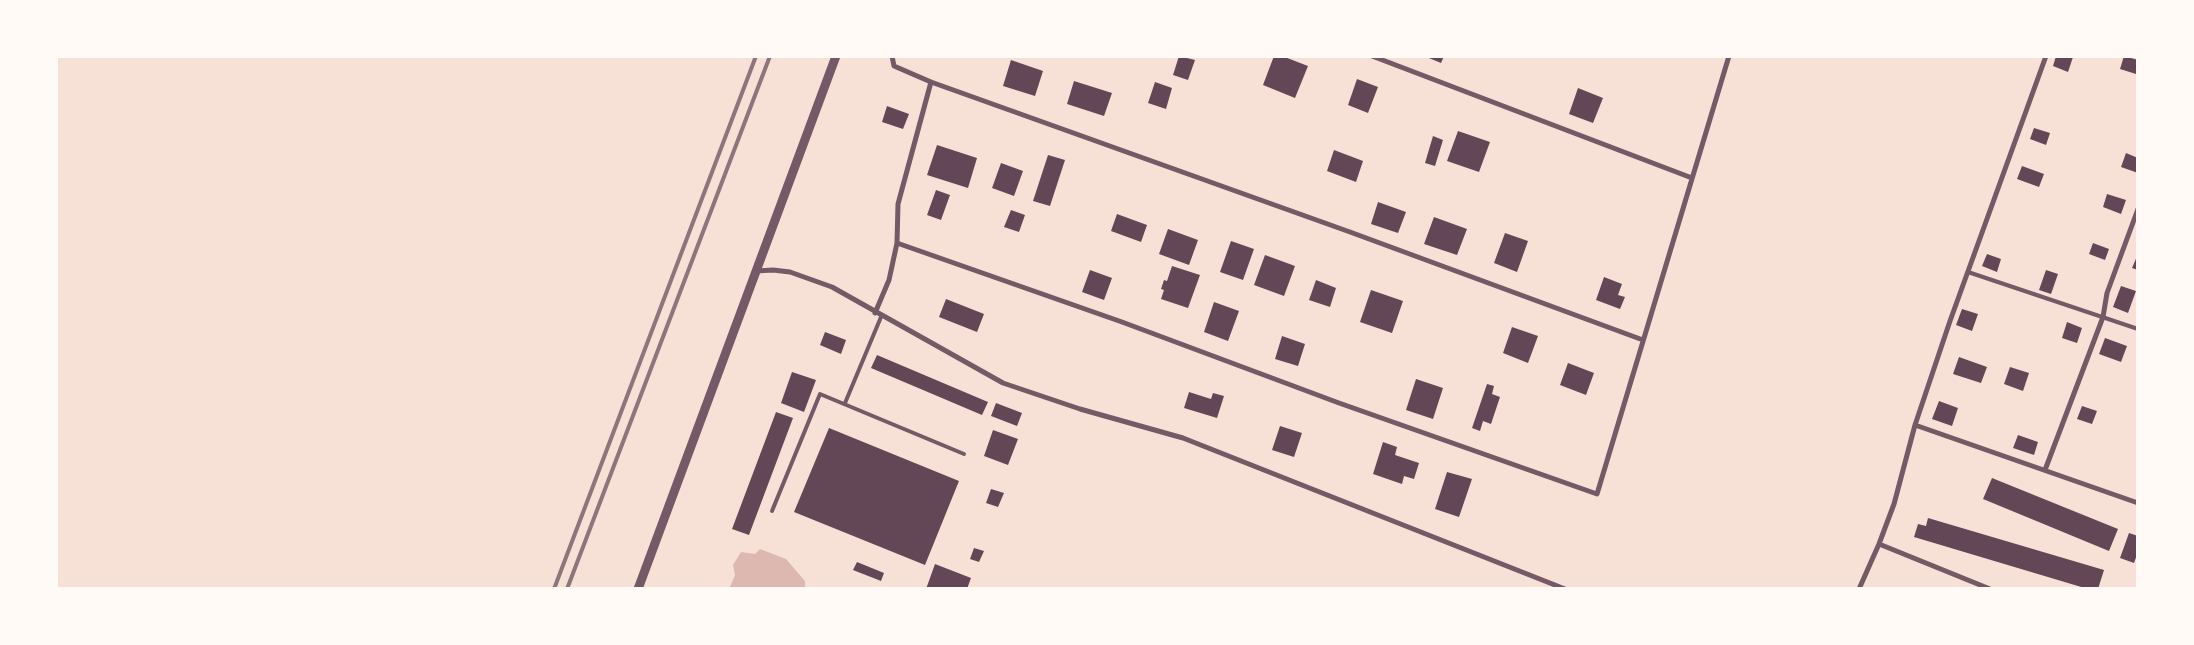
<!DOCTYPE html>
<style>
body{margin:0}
#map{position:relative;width:2194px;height:645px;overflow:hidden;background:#f7e1d7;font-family:"Fira Sans Condensed",sans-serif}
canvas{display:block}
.frame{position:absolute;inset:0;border:58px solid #fffaf5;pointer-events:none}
</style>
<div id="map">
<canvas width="2194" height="645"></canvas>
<div class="frame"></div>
</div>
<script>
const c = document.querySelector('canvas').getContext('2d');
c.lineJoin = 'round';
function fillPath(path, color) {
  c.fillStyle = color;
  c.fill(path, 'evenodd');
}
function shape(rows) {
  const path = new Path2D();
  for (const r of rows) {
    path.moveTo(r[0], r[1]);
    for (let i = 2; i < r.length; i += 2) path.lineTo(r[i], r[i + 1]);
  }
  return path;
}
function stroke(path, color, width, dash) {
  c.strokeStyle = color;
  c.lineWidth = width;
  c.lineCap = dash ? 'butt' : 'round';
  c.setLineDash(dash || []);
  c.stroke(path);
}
fillPath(shape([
 [760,549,786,559,805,581,805,589,729,589,735,575,733,565,741,552,755,554]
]), '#dcb8b0');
fillPath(shape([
 [1179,56,1195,60,1188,80,1173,75],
 [1274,56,1282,56,1308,66,1295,98,1263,85],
 [1424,56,1444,56,1441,63],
 [2056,56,2073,57,2068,72,2053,66],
 [2124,56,2138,60,2136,74,2120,69],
 [1011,60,1043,71,1035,96,1003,86],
 [1357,79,1378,87,1368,113,1348,105],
 [1074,81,1112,93,1104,116,1067,104],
 [1155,82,1172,88,1166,109,1148,103],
 [1578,88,1603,98,1593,123,1569,114],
 [887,106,909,114,903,129,882,122],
 [2034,128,2050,133,2046,145,2030,139],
 [1458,131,1490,142,1479,172,1447,161],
 [1433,136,1443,140,1435,166,1425,163],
 [937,145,977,158,968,188,927,175],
 [1334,150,1363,161,1356,182,1327,171],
 [2126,153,2138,158,2138,173,2121,167],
 [1048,155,1065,160,1050,206,1033,201],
 [1001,163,1023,171,1014,196,992,188],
 [2022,166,2044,174,2039,187,2017,179],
 [936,190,950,195,941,220,927,215],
 [2107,194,2126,200,2121,214,2103,207],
 [1378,202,1406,212,1398,233,1371,224],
 [1011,210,1025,215,1019,232,1004,227],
 [1117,214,1147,225,1141,242,1111,231],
 [1434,217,1467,229,1457,255,1424,244],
 [1168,229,1198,240,1189,265,1159,254],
 [1505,233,1528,241,1517,272,1494,263],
 [1231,241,1254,249,1243,280,1220,272],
 [2093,243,2109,249,2105,260,2089,254],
 [1987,254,2001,259,1997,272,1982,266],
 [2138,254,2138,270,2132,268],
 [1265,255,1295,266,1284,296,1254,285],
 [1172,266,1200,275,1188,308,1161,299,1164,290,1161,289,1164,280,1167,281],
 [1090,270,1112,278,1104,300,1082,292],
 [2046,270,2058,274,2051,294,2039,290],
 [1604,277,1622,284,1618,295,1625,297,1620,309,1596,300],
 [1316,280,1336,288,1330,307,1309,300],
 [2121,286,2136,291,2128,313,2113,307],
 [1371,290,1403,301,1392,333,1360,322],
 [946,299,984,314,977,332,939,317],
 [1214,302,1239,311,1228,341,1204,332],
 [1962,309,1978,314,1972,331,1956,325],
 [2067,322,2082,328,2077,343,2062,338],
 [1512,327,1538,336,1528,363,1503,353],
 [825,332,846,340,841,354,820,345],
 [1282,336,1305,344,1298,366,1275,359],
 [2105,338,2127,346,2121,362,2099,354],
 [877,355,988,402,982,415,871,368],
 [1959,357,1987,367,1981,383,1953,374],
 [1568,363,1594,373,1586,395,1560,385],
 [2010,367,2029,373,2023,391,2004,384],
 [792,372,816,380,804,412,781,403],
 [1416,379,1443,388,1433,419,1406,410],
 [1487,384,1494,386,1492,394,1500,397,1491,424,1483,421,1480,431,1472,428],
 [1189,392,1211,399,1213,393,1224,396,1217,418,1184,408],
 [1939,401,1958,408,1952,426,1932,419],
 [996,403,1022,413,1017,426,991,416],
 [2082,406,2097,411,2092,424,2077,419],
 [776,412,793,418,749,535,732,529],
 [1280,426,1302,433,1294,457,1272,450],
 [829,428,959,481,925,565,794,512],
 [993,430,1018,439,1008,465,984,456],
 [2018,435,2038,442,2034,455,2013,448],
 [1383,442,1397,447,1395,455,1419,463,1414,479,1404,476,1402,484,1373,474],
 [1447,472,1472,479,1459,517,1435,509],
 [1992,478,2118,529,2109,551,1983,499],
 [991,489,1004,493,998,507,986,503],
 [1928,518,2104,570,2098,589,2088,589,1914,537,1918,524,1926,526],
 [2129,533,2138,536,2138,552,2134,563,2120,558],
 [974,548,984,551,979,562,970,559],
 [857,562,884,573,881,581,853,570],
 [935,564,971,578,967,589,926,589]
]), '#644757');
stroke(shape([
 [1968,272,2138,329],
 [845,403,881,317],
 [772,511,820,394,964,454]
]), '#755966', 4);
stroke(shape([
 [892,56,894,66,931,82,1350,232,1643,340],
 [1372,56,1692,178],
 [897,243,1122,322,1339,403,1597,494,1729,56],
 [756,271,773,270,790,272,832,287,1003,383,1080,409,1183,438,1565,589],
 [875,313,889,280,897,243,898,204,931,82],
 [1915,425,2138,503],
 [2045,470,2103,317,2107,293,2138,209],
 [1879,544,1990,589],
 [1859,589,1879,544,1894,504,1915,425,1950,321,2046,56]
]), '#755966', 5);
stroke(shape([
 [638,589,836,56]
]), '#755966', 9);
stroke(shape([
 [554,589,756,56],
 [567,589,770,56]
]), '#8f747c', 4);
</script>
